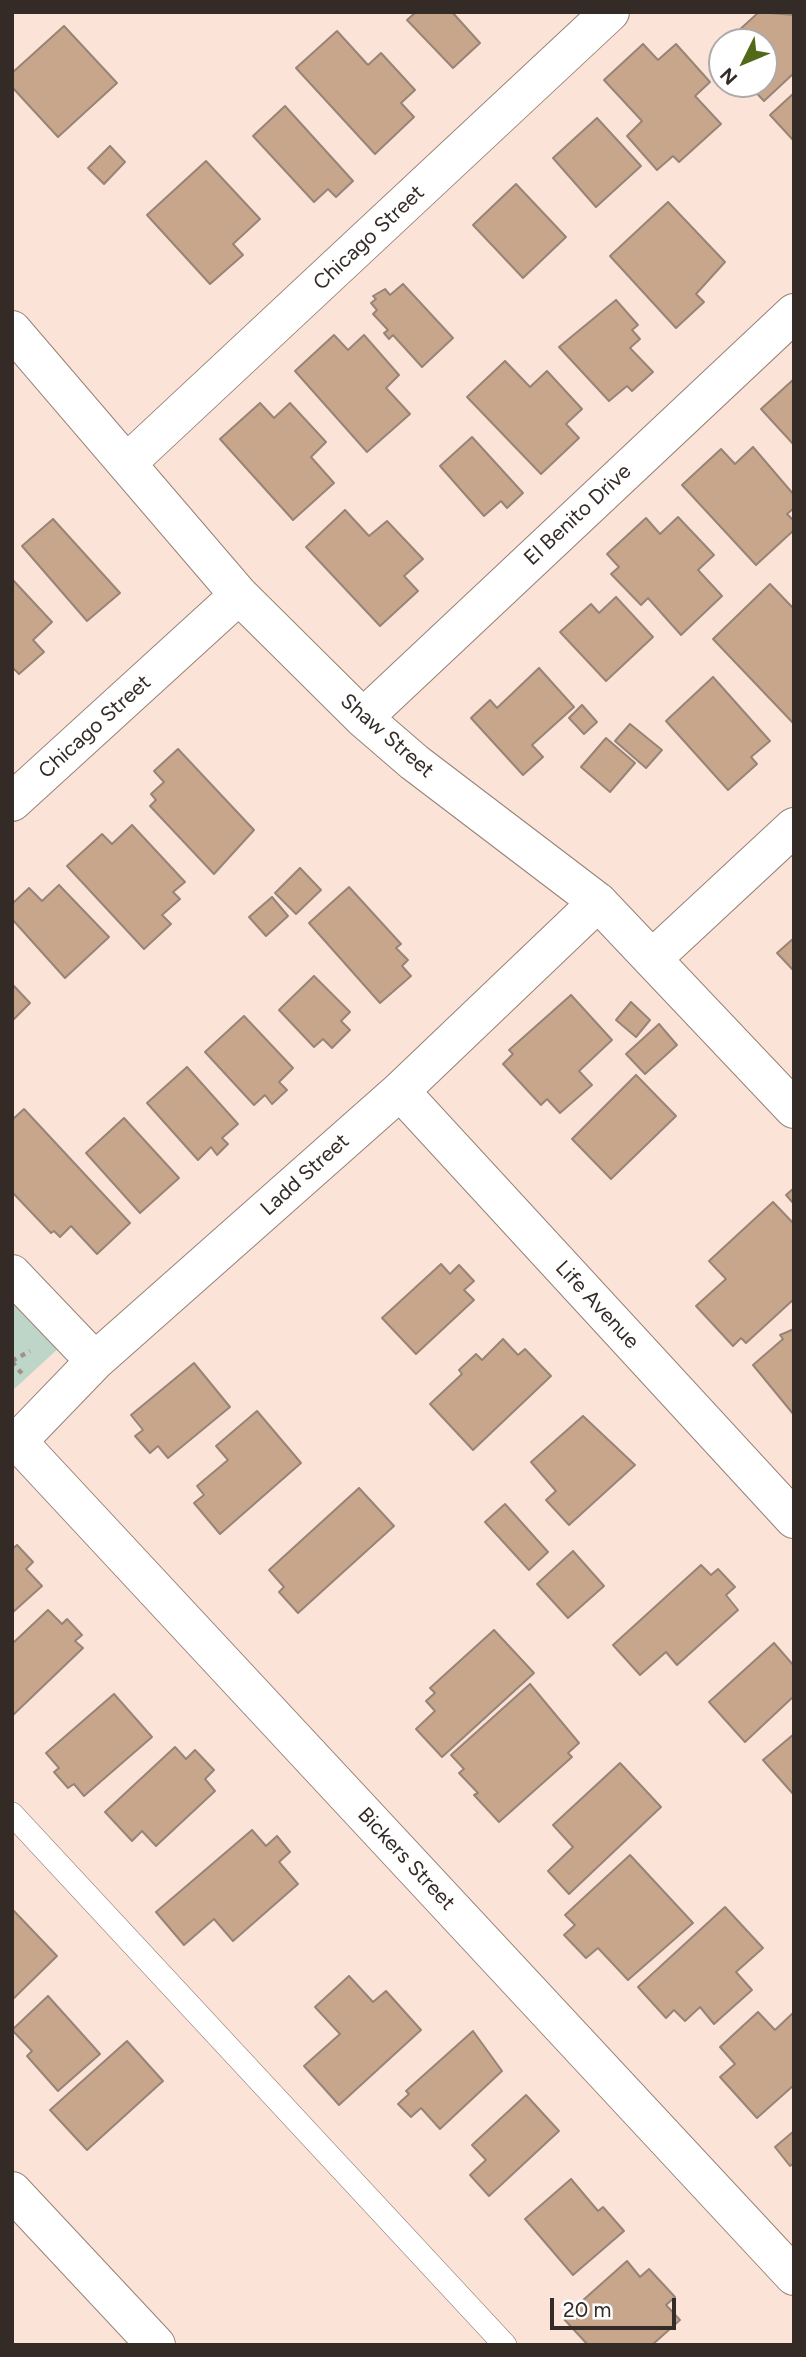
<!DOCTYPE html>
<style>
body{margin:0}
#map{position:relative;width:806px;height:2357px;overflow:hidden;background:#fbe3d7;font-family:Figtree,sans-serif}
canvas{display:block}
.frame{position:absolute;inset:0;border:14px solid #342b27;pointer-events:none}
.north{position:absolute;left:708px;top:28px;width:70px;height:70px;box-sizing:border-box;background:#fff;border:2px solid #aeaaa9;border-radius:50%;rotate:227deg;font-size:19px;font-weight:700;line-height:28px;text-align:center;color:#342b27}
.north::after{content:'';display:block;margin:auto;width:24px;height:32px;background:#516919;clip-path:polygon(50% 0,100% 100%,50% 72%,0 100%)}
.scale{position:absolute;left:550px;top:2298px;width:126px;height:32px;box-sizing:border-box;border:4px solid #342b27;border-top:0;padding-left:9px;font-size:21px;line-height:24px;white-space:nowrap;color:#342b27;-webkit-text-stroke:5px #fff;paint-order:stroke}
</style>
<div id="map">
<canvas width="806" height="2357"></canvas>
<div class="frame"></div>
<div class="north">N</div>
<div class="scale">20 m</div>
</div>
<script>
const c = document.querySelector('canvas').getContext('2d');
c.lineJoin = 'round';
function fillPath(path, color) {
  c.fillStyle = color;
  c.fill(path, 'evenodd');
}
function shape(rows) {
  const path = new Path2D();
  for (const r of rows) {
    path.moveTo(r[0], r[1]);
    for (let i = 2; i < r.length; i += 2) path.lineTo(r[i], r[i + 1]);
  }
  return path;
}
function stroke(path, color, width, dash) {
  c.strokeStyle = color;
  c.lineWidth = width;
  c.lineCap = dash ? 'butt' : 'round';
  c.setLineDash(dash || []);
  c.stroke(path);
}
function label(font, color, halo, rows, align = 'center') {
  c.font = font + ' Figtree,sans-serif';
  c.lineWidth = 7;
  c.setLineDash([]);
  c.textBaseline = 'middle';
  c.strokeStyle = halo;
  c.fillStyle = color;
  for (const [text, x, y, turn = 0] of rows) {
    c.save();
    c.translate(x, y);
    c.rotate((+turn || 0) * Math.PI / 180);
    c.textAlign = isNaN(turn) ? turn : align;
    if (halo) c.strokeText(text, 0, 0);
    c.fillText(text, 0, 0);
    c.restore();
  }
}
fillPath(shape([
 [12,1293,61,1346,12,1391]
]), '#bdd6c7');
const building = shape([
 [416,12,452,12,480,43,453,68,407,20,416,12],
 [759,12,794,15,794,73,764,101,748,84,764,84,764,42,726,42,759,12],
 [64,26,117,83,58,137,12,87,12,73,64,26],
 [337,31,368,65,381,53,415,90,401,103,414,117,375,154,296,68,337,31],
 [643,44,658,60,676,44,710,82,695,96,721,124,679,162,673,156,657,170,627,136,642,121,604,80,643,44],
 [794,93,794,141,770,115,794,93],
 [285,106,353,181,336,197,328,189,314,202,253,136,285,106],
 [597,118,641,166,596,207,553,158,597,118],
 [110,146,125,162,104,184,88,168,110,146],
 [206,161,260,219,233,244,243,255,210,284,147,215,206,161],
 [516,184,566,237,523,278,473,225,516,184],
 [668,202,725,262,696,294,704,302,676,328,610,256,668,202],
 [403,284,453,338,422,367,393,335,389,339,384,333,388,330,373,314,377,310,371,303,376,299,373,296,385,289,390,295,403,284],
 [616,300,638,325,632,330,640,339,630,348,653,372,632,391,627,386,609,401,559,347,616,300],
 [334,335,348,350,364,335,399,375,386,388,410,414,367,452,295,371,334,335],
 [505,361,530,387,547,371,582,409,566,424,579,438,541,474,467,397,505,361],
 [794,379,794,445,761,409,794,379],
 [260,403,274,418,290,403,326,442,311,457,334,483,293,520,220,439,260,403],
 [472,437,523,493,507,508,501,501,484,516,440,466,472,437],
 [753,447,794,495,794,508,787,514,794,521,794,530,756,565,682,485,721,449,735,464,753,447],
 [345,510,369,536,387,521,423,559,404,576,418,591,380,626,306,547,345,510],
 [678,517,714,555,698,570,722,596,681,635,648,598,641,605,611,574,619,567,607,554,646,518,660,534,678,517],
 [53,519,120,593,87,621,22,546,53,519],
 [12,579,52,622,33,640,44,652,19,674,12,667,12,579],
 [770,584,794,609,794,724,713,639,770,584],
 [616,597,653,637,606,681,560,632,591,604,599,613,616,597],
 [539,668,574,707,532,745,543,757,523,775,471,718,490,700,497,708,539,668],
 [713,677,770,741,751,757,757,764,728,790,666,721,713,677],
 [582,705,597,722,584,734,569,718,582,705],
 [630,724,662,750,646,768,615,741,630,724],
 [606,738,635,763,610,792,581,767,606,738],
 [178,749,254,830,214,874,150,806,156,800,151,794,164,782,154,771,178,749],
 [132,825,185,882,173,892,180,899,162,915,171,924,144,949,67,866,102,834,112,844,132,825],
 [300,868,321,890,296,914,275,893,300,868],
 [59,885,109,937,65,978,12,919,12,904,29,888,42,901,59,885],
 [349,887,401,944,396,948,408,960,402,966,411,976,380,1003,309,923,349,887],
 [272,897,288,916,266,936,249,917,272,897],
 [794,938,794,971,777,953,794,938],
 [314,976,350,1012,341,1021,350,1030,332,1048,323,1039,314,1047,279,1010,314,976],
 [12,984,30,1003,12,1021,12,984],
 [571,995,612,1040,579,1071,592,1085,560,1113,547,1099,541,1105,503,1064,513,1054,509,1050,571,995],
 [631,1002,650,1020,636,1037,616,1020,631,1002],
 [244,1016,293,1068,279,1082,287,1090,272,1104,265,1095,254,1105,205,1052,244,1016],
 [659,1024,677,1045,645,1074,626,1054,659,1024],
 [187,1067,238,1124,222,1138,228,1144,217,1155,211,1147,198,1160,147,1103,187,1067],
 [636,1075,676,1116,611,1179,572,1139,636,1075],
 [24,1109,130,1223,97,1254,71,1226,60,1237,54,1231,51,1233,12,1192,12,1120,24,1109],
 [124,1118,179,1178,140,1213,86,1153,124,1118],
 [794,1188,794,1204,786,1195,794,1188],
 [773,1202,794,1224,794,1299,746,1343,741,1338,733,1346,696,1306,726,1279,709,1261,773,1202],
 [441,1264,450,1274,459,1265,474,1281,464,1290,474,1300,416,1354,382,1318,441,1264],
 [794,1329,794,1415,753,1365,783,1339,780,1335,794,1329],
 [503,1339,518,1355,525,1349,551,1376,473,1450,430,1404,462,1374,459,1370,476,1354,482,1360,503,1339],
 [194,1363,230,1407,168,1458,158,1446,150,1453,135,1436,143,1430,131,1415,194,1363],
 [257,1411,301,1463,220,1534,194,1503,204,1495,197,1486,228,1460,216,1446,257,1411],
 [583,1416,635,1465,569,1525,546,1500,556,1491,531,1462,583,1416],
 [359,1488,394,1526,298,1613,279,1592,284,1587,269,1570,359,1488],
 [505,1504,548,1552,529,1570,485,1522,505,1504],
 [17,1545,33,1562,26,1569,42,1586,12,1613,12,1549,17,1545],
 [573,1551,604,1586,568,1618,537,1584,573,1551],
 [701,1565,711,1575,718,1569,735,1587,726,1595,738,1610,677,1665,666,1652,640,1675,613,1645,701,1565],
 [48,1610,62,1624,67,1619,82,1635,75,1641,83,1648,12,1716,12,1644,48,1610],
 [494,1630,534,1673,442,1757,416,1729,435,1711,426,1701,435,1693,430,1688,494,1630],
 [774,1643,794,1666,794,1696,745,1742,709,1702,774,1643],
 [530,1684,579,1743,568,1753,572,1757,499,1822,474,1795,478,1793,459,1773,464,1769,451,1755,530,1684],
 [114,1694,152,1737,84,1796,74,1784,68,1788,54,1772,59,1768,46,1753,114,1694],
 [794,1734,794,1795,763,1760,794,1734],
 [175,1747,186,1759,195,1750,214,1770,205,1779,215,1791,156,1846,142,1831,132,1841,105,1812,175,1747],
 [620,1763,661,1807,569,1894,548,1871,573,1847,553,1825,620,1763],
 [252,1830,266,1846,277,1836,290,1852,279,1862,298,1884,233,1941,214,1919,184,1945,156,1912,252,1830],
 [630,1855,693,1923,628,1980,598,1948,586,1958,564,1935,575,1925,565,1915,630,1855],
 [725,1907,763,1948,736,1972,752,1990,714,2024,700,2007,685,2021,674,2010,666,2018,638,1987,725,1907],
 [12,1909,57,1956,12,2000,12,1909],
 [349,1976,373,2002,386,1991,421,2030,339,2105,304,2066,340,2034,315,2007,349,1976],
 [48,1996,100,2054,58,2091,27,2056,32,2051,12,2030,48,1996],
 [758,2012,775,2030,794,2012,794,2085,757,2118,720,2077,735,2064,720,2047,758,2012],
 [473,2031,502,2071,440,2129,421,2108,411,2117,398,2104,409,2094,406,2091,473,2031],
 [127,2041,163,2081,87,2150,50,2110,127,2041],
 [526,2095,559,2131,489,2196,470,2175,486,2160,472,2145,526,2095],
 [794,2131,794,2163,790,2166,775,2147,794,2131],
 [571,2179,598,2211,603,2207,624,2231,573,2275,525,2219,571,2179],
 [627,2261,640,2277,649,2269,675,2297,666,2305,680,2320,652,2345,588,2345,563,2318,627,2261]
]);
fillPath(building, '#c8a68b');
stroke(building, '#978476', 2);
const service = shape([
 [12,1814,505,2345]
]);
const minor = shape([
 [12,330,239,595,363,718,414,762,598,902,794,1109],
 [127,463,610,12],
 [363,718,794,313],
 [12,802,239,595],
 [653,958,794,827],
 [400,1091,794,1519],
 [12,1274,95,1361],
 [18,1442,794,2276],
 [12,1447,95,1361,400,1091,598,902],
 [12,2191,156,2345]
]);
stroke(service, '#978277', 24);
stroke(minor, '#978277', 40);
stroke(shape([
 [12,1361,30,1351],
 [12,1362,24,1376]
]), '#a39189', 4.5, [5, 5]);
stroke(service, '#fff', 23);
stroke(minor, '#fff', 38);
label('21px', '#342b27', '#fff', [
 ["Chicago Street",369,238,-43],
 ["El Benito Drive",578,515,-43],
 ["Chicago Street",95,727,-42],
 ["Shaw Street",387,736,41],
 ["Ladd Street",305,1175,-42],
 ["Life Avenue",597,1305,47],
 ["Bickers Street",406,1859,47]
]);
</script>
